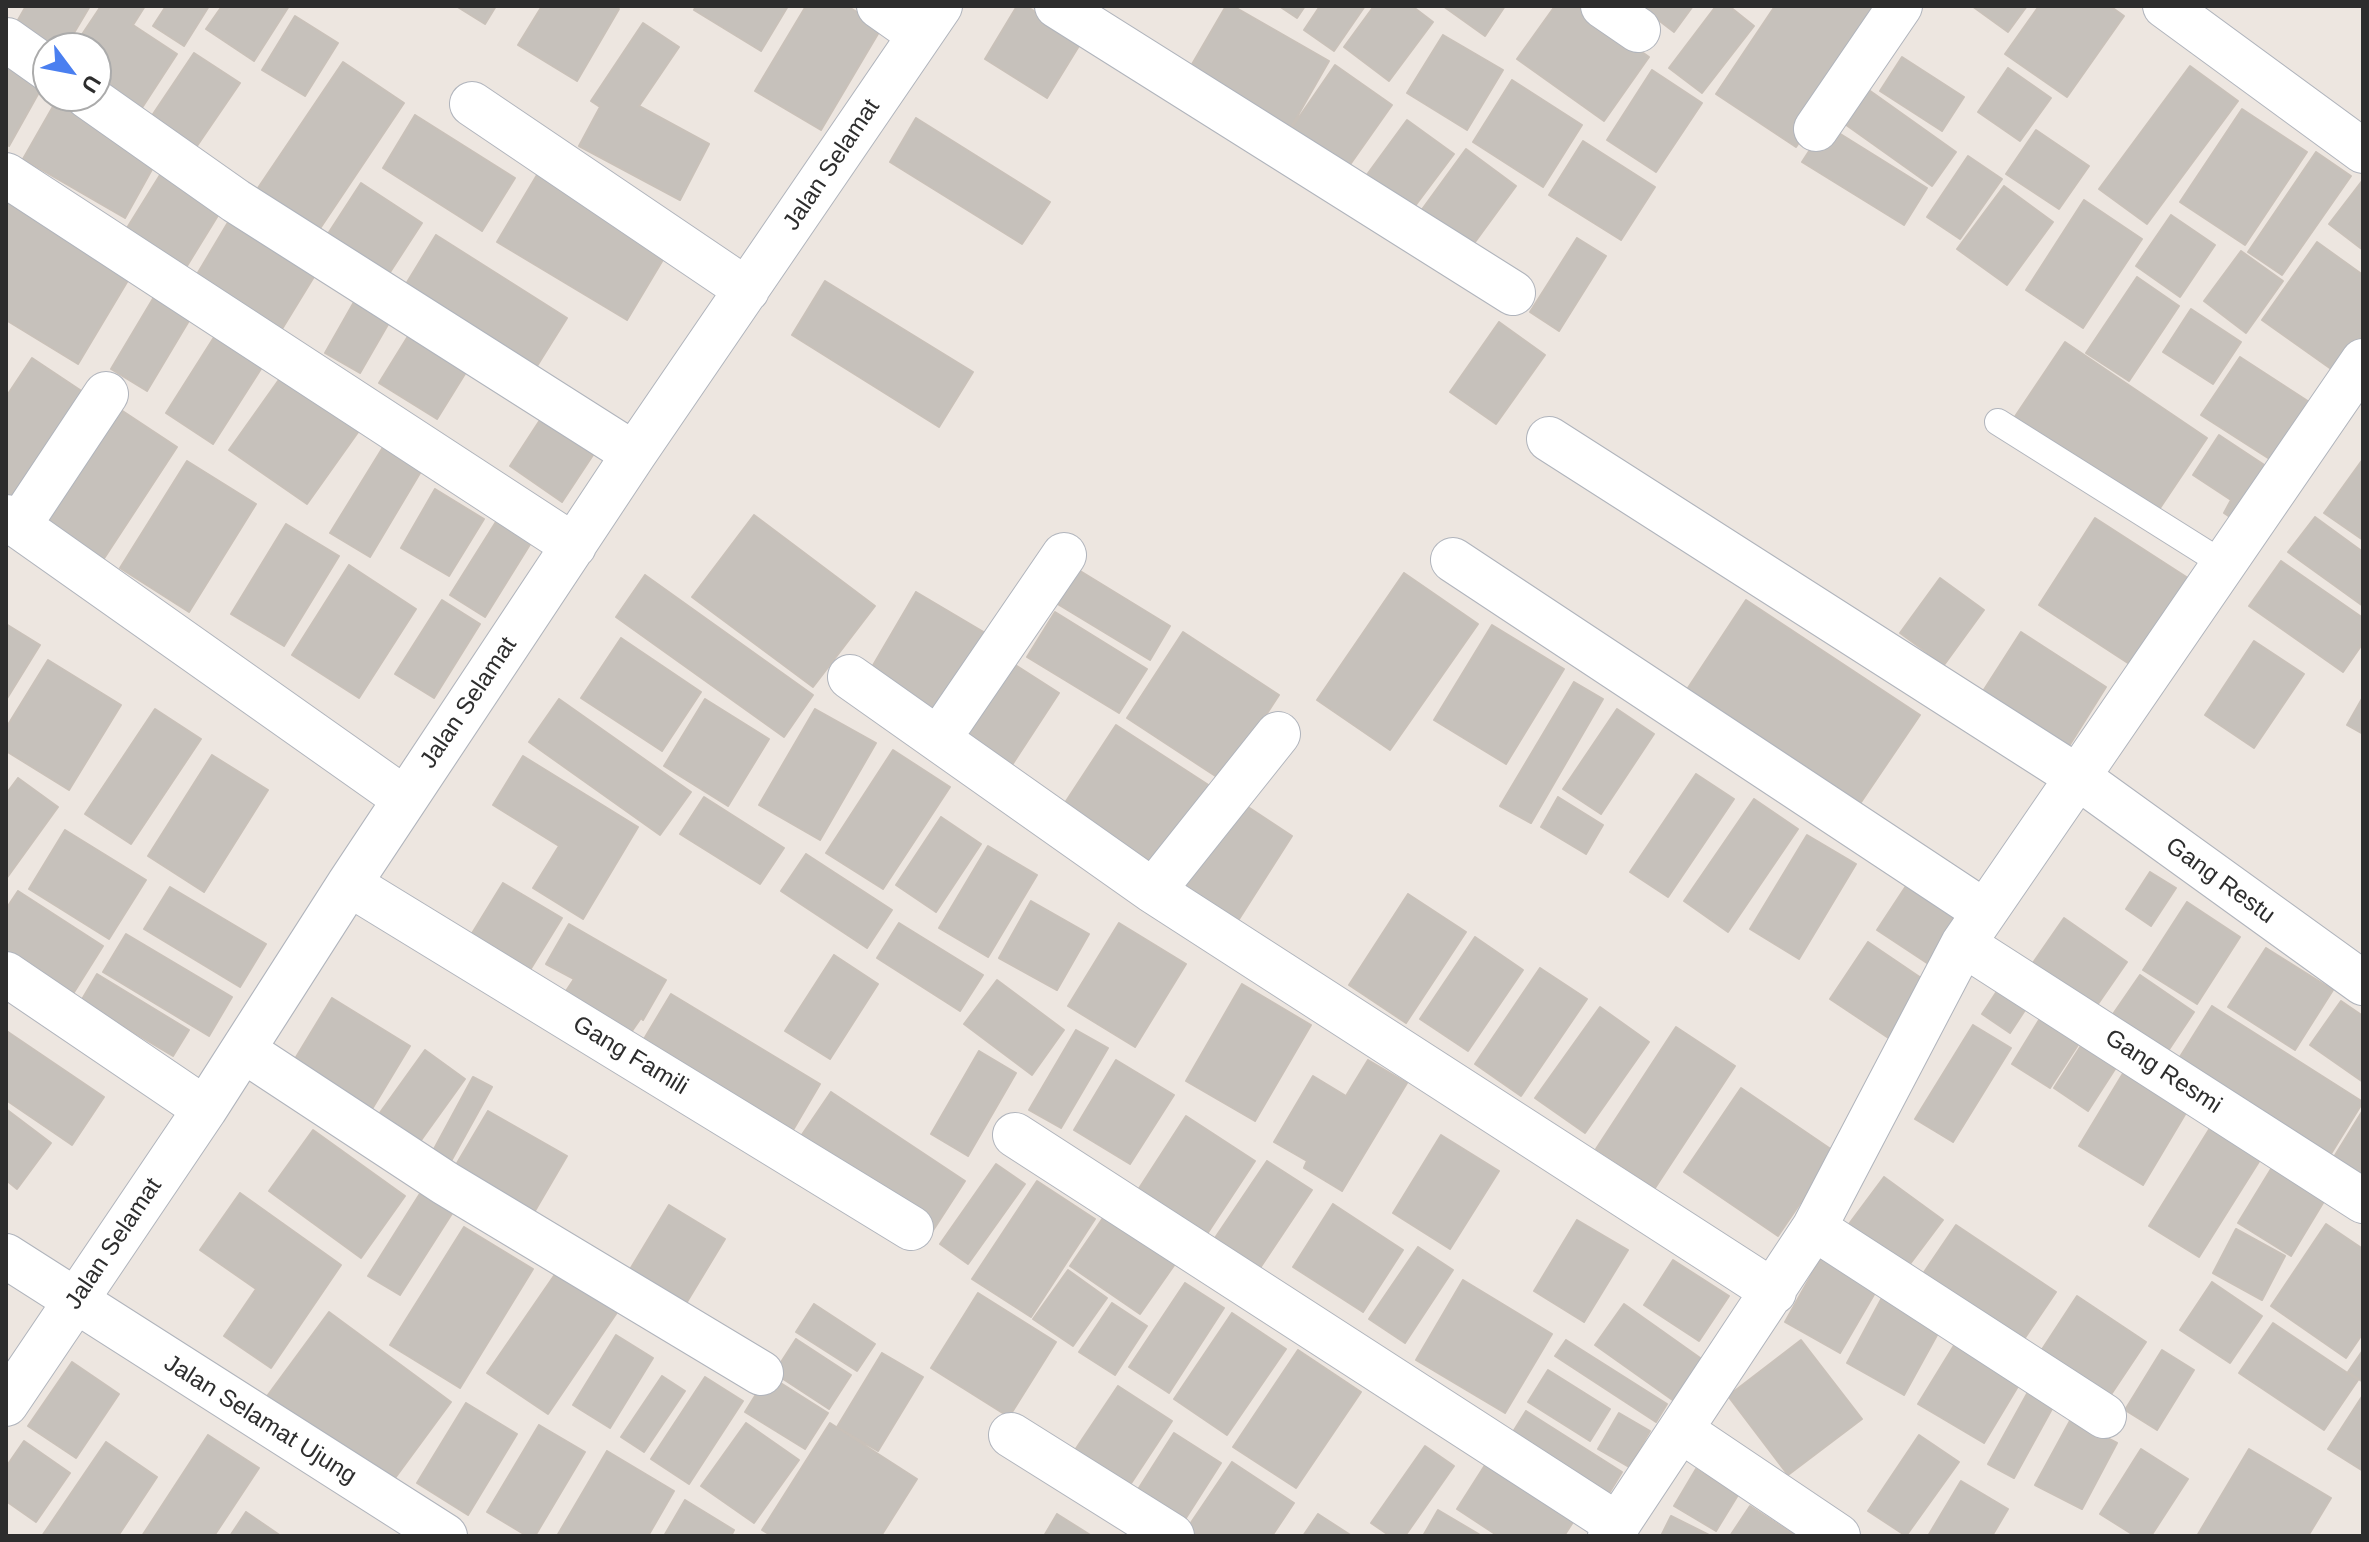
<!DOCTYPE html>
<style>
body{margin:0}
#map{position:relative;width:2369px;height:1542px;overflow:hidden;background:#ede6e0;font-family:Helvetica,sans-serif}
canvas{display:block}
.frame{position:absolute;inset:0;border:8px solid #2d2d2d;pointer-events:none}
.north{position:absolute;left:32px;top:32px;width:80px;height:80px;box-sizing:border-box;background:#fff;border:2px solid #ababab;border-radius:50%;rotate:122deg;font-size:22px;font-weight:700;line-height:32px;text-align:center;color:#2d2d2d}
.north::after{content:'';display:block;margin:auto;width:28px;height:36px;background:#4a7ff0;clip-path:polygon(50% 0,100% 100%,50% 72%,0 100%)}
</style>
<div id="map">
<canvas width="2369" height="1542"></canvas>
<div class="frame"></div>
<div class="north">U</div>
</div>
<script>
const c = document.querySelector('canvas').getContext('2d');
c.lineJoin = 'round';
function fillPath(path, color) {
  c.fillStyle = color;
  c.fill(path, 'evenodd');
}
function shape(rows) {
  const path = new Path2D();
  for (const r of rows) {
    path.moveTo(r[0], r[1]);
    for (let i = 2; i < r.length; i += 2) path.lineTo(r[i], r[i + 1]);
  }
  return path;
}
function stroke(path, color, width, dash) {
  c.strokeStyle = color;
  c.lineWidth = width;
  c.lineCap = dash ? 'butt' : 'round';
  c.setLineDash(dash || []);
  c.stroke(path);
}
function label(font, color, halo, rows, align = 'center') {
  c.font = font + ' Helvetica,sans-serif';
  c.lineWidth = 6;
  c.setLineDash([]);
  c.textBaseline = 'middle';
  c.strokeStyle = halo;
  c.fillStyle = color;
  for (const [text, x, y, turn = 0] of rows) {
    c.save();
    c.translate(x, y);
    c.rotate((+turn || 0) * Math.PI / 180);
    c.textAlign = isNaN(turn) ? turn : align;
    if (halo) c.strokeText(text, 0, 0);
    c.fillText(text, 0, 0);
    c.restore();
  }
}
const building = shape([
 [26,6,90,6,65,48,48,48,14,27,26,6],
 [101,6,145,6,133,25,177,54,136,117,96,92,96,48,73,48,101,6],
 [166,6,209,6,184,46,153,26,166,6],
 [222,6,289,6,254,61,206,29,222,6],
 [456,6,496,6,485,24,456,6],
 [542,6,614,6,619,9,577,81,518,45,542,6],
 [696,6,788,6,761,51,694,10,696,6],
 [806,6,847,6,882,27,821,130,755,91,806,6],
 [1017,6,1026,6,1082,41,1047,98,985,59,1017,6],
 [1226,6,1233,6,1329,61,1286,136,1184,78,1226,6],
 [1279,6,1305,6,1297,18,1279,6],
 [1320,6,1365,6,1334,51,1304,30,1320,6],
 [1374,6,1412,6,1433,22,1389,81,1344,47,1374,6],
 [1443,6,1505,6,1485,36,1443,6],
 [1555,6,1577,6,1649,57,1604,121,1517,59,1555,6],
 [1640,6,1693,6,1674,32,1640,6],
 [1716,6,1729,6,1754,26,1702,93,1669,68,1716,6],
 [1775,6,1890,6,1796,147,1716,94,1775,6],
 [1972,6,2027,6,2008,32,1972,6],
 [2039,6,2110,6,2124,16,2067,97,2005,54,2039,6],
 [295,16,338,43,305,96,262,70,295,16],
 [643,23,679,47,639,106,709,144,680,200,579,146,600,107,591,101,643,23],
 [1443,35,1503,70,1467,130,1407,93,1443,35],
 [194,53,240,83,186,162,141,132,194,53],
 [1902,57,1964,97,1942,131,1880,91,1902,57],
 [343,62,404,103,319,230,258,188,343,62],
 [1335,65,1392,105,1342,176,1286,136,1335,65],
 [6,66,42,87,9,146,6,144,6,66],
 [2190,66,2238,101,2147,224,2099,189,2190,66],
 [2008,68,2051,98,2020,141,1978,112,2008,68],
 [1652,70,1702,103,1656,172,1607,140,1652,70],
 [1512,80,1582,125,1543,187,1473,142,1512,80],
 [1859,83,1956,152,1932,186,1835,117,1859,83],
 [59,96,160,155,125,218,23,159,59,96],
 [2242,109,2307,152,2245,245,2180,202,2242,109],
 [415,115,515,178,482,231,383,168,415,115],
 [916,118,1050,202,1022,244,890,162,916,118],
 [1407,120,1454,154,1412,210,1366,176,1407,120],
 [1826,125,1927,188,1904,225,1802,162,1826,125],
 [2036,130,2089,166,2059,209,2006,174,2036,130],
 [1583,141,1655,187,1621,240,1549,195,1583,141],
 [1466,149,1516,186,1467,253,1418,215,1466,149],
 [2316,152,2351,176,2282,275,2248,252,2316,152],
 [1968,156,2002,179,1960,239,1927,217,1968,156],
 [165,167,225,204,182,274,122,236,165,167],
 [537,175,667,253,627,320,497,242,537,175],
 [2362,181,2363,182,2363,250,2329,224,2362,181],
 [361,183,422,223,383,283,322,243,361,183],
 [2004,186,2053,222,2007,285,1957,249,2004,186],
 [2084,200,2142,239,2083,328,2026,290,2084,200],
 [6,201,130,277,78,364,6,320,6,201],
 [236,209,323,262,282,329,196,276,236,209],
 [2171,215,2215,245,2180,297,2136,266,2171,215],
 [436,235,567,318,537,366,406,284,436,235],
 [1577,238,1606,256,1559,331,1530,312,1577,238],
 [2317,242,2363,275,2363,344,2341,376,2262,320,2317,242],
 [2241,251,2283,281,2246,333,2204,301,2241,251],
 [2137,277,2179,306,2129,381,2086,353,2137,277],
 [825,281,973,372,939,427,792,335,825,281],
 [358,295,394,314,360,373,325,353,358,295],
 [154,297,190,319,147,391,111,369,154,297],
 [2191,309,2241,342,2213,384,2163,352,2191,309],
 [1499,322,1545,355,1496,424,1450,392,1499,322],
 [218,331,266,361,213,444,166,413,218,331],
 [410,333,468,369,437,419,379,383,410,333],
 [2065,342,2207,438,2156,514,2014,418,2065,342],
 [2240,357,2320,409,2282,467,2201,415,2240,357],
 [32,358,86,394,11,504,6,500,6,397,32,358],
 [283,374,361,428,307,504,229,450,283,374],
 [118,408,177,447,103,560,44,522,118,408],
 [540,420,593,455,562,502,510,466,540,420],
 [2219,435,2281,476,2246,528,2224,513,2231,500,2193,475,2219,435],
 [385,444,423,468,370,557,330,533,385,444],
 [2363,459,2363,540,2324,513,2363,459],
 [187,461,256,504,189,612,120,568,187,461],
 [435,489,484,519,449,576,401,548,435,489],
 [754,515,875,606,813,687,692,597,754,515],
 [499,517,534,538,485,617,450,595,499,517],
 [2315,517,2363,552,2363,606,2288,552,2315,517],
 [2095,518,2191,580,2134,667,2039,605,2095,518],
 [286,524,339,556,284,646,231,614,286,524],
 [2281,561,2363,618,2363,643,2343,672,2249,606,2281,561],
 [349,565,416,609,359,698,292,655,349,565],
 [1072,566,1170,626,1150,660,1051,600,1072,566],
 [1404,573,1478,624,1390,750,1317,700,1404,573],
 [645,575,813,695,784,737,616,617,645,575],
 [1940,578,1984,610,1944,665,1900,633,1940,578],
 [916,592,992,637,940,724,865,679,916,592],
 [442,600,480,624,434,698,395,674,442,600],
 [1746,600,1920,715,1853,814,1680,700,1746,600],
 [1055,612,1147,669,1119,713,1027,657,1055,612],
 [6,624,40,645,6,700,6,624],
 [1492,625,1564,669,1506,764,1434,720,1492,625],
 [1183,632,1279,695,1223,781,1127,718,1183,632],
 [2021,632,2106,687,2064,754,1978,699,2021,632],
 [621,638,701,692,662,751,581,698,621,638],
 [2254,641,2304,674,2254,748,2205,715,2254,641],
 [1006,659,1059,693,1008,771,956,737,1006,659],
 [48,660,121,705,69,790,6,751,6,728,48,660],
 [1574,682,1603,699,1531,823,1500,806,1574,682],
 [2363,697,2363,734,2347,725,2363,697],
 [559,699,691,792,660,835,529,742,559,699],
 [705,699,769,739,728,806,664,766,705,699],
 [155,709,201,739,131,844,85,814,155,709],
 [815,709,876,743,820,840,759,805,815,709],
 [1617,709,1654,734,1601,814,1563,789,1617,709],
 [1116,725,1210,786,1151,876,1057,815,1116,725],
 [893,750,950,787,883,889,826,853,893,750],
 [212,755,268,790,204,892,148,856,212,755],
 [523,756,638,827,583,919,533,888,559,846,493,805,523,756],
 [1696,774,1734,799,1668,897,1630,872,1696,774],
 [18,778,58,807,6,879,6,794,18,778],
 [704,797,784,848,760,884,680,834,704,797],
 [1558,797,1603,825,1586,854,1541,827,1558,797],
 [1754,799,1798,829,1728,932,1684,901,1754,799],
 [1239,801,1292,836,1234,927,1180,892,1239,801],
 [941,817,981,844,936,912,896,885,941,817],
 [65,830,146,880,109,939,29,889,65,830],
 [1807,835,1856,864,1799,959,1750,929,1807,835],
 [988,846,1037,875,988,957,939,928,988,846],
 [806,854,892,910,867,948,781,891,806,854],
 [2150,872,2176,888,2151,926,2126,909,2150,872],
 [503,883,562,918,530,970,471,935,503,883],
 [1908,883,1962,918,1930,965,1877,930,1908,883],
 [170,887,266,944,240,987,144,929,170,887],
 [18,891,103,946,71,997,6,956,6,909,18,891],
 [1408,894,1466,932,1406,1023,1349,985,1408,894],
 [1031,901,1089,934,1057,990,999,958,1031,901],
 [2187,902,2240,937,2197,1004,2143,970,2187,902],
 [2064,918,2127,962,2091,1014,2028,970,2064,918],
 [899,923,983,975,960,1011,877,958,899,923],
 [1119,923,1186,964,1135,1047,1068,1006,1119,923],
 [569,924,666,980,643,1020,641,1018,625,1041,562,997,574,979,546,964,569,924],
 [126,934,232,997,209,1036,103,972,126,934],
 [1475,937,1523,970,1468,1051,1420,1019,1475,937],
 [1868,942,1927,982,1890,1039,1830,999,1868,942],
 [2266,948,2333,990,2295,1050,2228,1007,2266,948],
 [834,955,878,984,830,1059,785,1031,834,955],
 [1540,968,1587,999,1521,1096,1475,1064,1540,968],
 [97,974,189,1030,173,1056,81,1001,97,974],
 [2140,975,2194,1012,2166,1054,2111,1017,2140,975],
 [997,980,1064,1030,1032,1075,964,1024,997,980],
 [2003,982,2031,1001,2010,1033,1982,1014,2003,982],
 [1242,984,1311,1025,1255,1121,1186,1081,1242,984],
 [671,994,820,1084,793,1130,644,1039,671,994],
 [332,998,410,1046,366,1119,287,1072,332,998],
 [2341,1001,2363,1016,2363,1082,2310,1045,2341,1001],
 [2212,1006,2363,1102,2329,1157,2178,1060,2212,1006],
 [1600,1007,1649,1042,1585,1133,1535,1098,1600,1007],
 [2047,1007,2087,1031,2050,1088,2012,1064,2047,1007],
 [1973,1025,2011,1048,1953,1142,1915,1119,1973,1025],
 [1676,1027,1735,1066,1655,1188,1596,1149,1676,1027],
 [1076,1030,1108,1048,1061,1128,1029,1110,1076,1030],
 [2091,1030,2126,1052,2088,1111,2054,1088,2091,1030],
 [8,1032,104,1097,72,1145,6,1100,8,1032],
 [425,1050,465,1079,414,1150,374,1121,425,1050],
 [979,1051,1016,1073,968,1156,931,1134,979,1051],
 [2133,1057,2196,1096,2143,1185,2079,1146,2133,1057],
 [1116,1060,1174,1095,1130,1164,1074,1130,1116,1060],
 [1368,1060,1407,1083,1342,1191,1304,1168,1307,1161,1274,1142,1313,1076,1346,1096,1368,1060],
 [473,1077,492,1087,445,1172,427,1162,473,1077],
 [1741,1088,1835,1152,1778,1236,1684,1172,1741,1088],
 [831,1092,965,1181,932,1232,797,1142,831,1092],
 [6,1109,51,1143,17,1189,6,1180,6,1109],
 [2363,1110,2363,1186,2329,1165,2363,1110],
 [488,1111,567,1156,529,1221,450,1175,488,1111],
 [1186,1116,1255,1161,1207,1234,1138,1190,1186,1116],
 [2215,1120,2265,1152,2199,1257,2149,1226,2215,1120],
 [313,1130,405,1196,361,1258,269,1191,313,1130],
 [1441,1135,1499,1171,1450,1249,1393,1213,1441,1135],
 [2279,1156,2332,1188,2291,1256,2238,1223,2279,1156],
 [1267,1161,1312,1190,1260,1268,1215,1238,1267,1161],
 [996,1164,1025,1184,968,1264,940,1244,996,1164],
 [1884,1177,1943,1220,1904,1272,1846,1228,1884,1177],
 [1037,1181,1095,1219,1031,1317,972,1279,1037,1181],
 [421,1192,453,1212,400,1295,368,1276,421,1192],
 [240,1193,341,1265,271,1368,224,1336,256,1289,200,1250,240,1193],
 [1333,1204,1403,1250,1363,1312,1293,1267,1333,1204],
 [669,1205,725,1239,679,1315,623,1281,669,1205],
 [1105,1215,1175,1264,1140,1314,1070,1266,1105,1215],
 [1577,1220,1628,1250,1584,1322,1534,1291,1577,1220],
 [2326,1224,2363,1249,2363,1333,2346,1358,2271,1306,2326,1224],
 [1956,1225,2056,1292,2014,1354,1914,1287,1956,1225],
 [464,1227,533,1269,460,1388,390,1345,464,1227],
 [2236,1229,2285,1256,2262,1300,2213,1273,2236,1229],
 [1418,1247,1453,1270,1405,1343,1369,1319,1418,1247],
 [1823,1254,1879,1286,1840,1353,1785,1322,1823,1254],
 [1673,1260,1729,1296,1699,1341,1644,1305,1673,1260],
 [558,1270,618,1311,548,1414,487,1373,558,1270],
 [1068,1270,1107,1298,1073,1346,1033,1319,1068,1270],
 [1463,1280,1552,1334,1505,1413,1416,1360,1463,1280],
 [2212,1282,2262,1316,2230,1363,2180,1330,2212,1282],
 [1185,1283,1224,1308,1169,1393,1129,1367,1185,1283],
 [978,1293,1056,1342,1009,1417,931,1368,978,1293],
 [1884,1294,1942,1326,1904,1395,1847,1363,1884,1294],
 [2077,1296,2146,1342,2110,1396,2041,1351,2077,1296],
 [1112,1303,1147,1326,1115,1375,1079,1352,1112,1303],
 [814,1304,875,1344,857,1371,796,1332,814,1304],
 [1624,1304,1703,1360,1674,1401,1595,1345,1624,1304],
 [329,1312,451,1402,387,1489,265,1399,329,1312],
 [1232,1313,1286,1349,1227,1435,1174,1399,1232,1313],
 [2273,1323,2358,1380,2324,1430,2239,1373,2273,1323],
 [616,1335,653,1358,610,1428,573,1405,616,1335],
 [796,1339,851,1375,829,1409,774,1373,796,1339],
 [1958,1339,2023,1378,1984,1443,1918,1404,1958,1339],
 [1566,1340,1667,1404,1656,1422,1555,1356,1566,1340],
 [1801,1340,1862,1419,1788,1475,1728,1396,1801,1340],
 [1298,1350,1361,1392,1296,1488,1233,1447,1298,1350],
 [2162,1350,2194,1370,2157,1430,2125,1410,2162,1350],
 [2363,1350,2363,1382,2348,1372,2363,1350],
 [882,1353,923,1377,878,1451,837,1427,882,1353],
 [72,1362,119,1394,76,1458,28,1426,72,1362],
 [1548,1370,1610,1409,1590,1441,1528,1402,1548,1370],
 [768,1375,828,1413,805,1449,745,1412,768,1375],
 [662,1376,685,1391,644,1452,621,1437,662,1376],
 [705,1377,743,1401,689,1484,651,1459,705,1377],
 [1118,1386,1172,1421,1126,1491,1071,1456,1118,1386],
 [2028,1392,2053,1407,2014,1478,1988,1464,2028,1392],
 [2363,1395,2363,1471,2328,1449,2363,1395],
 [466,1403,517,1434,468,1515,417,1483,466,1403],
 [1526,1411,1622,1472,1600,1508,1503,1448,1526,1411],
 [1619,1413,1650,1431,1629,1467,1598,1449,1619,1413],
 [2071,1419,2117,1443,2082,1509,2035,1485,2071,1419],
 [746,1423,799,1460,754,1523,701,1486,746,1423],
 [830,1423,917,1479,881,1536,772,1536,762,1530,830,1423],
 [539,1425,585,1452,535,1536,527,1536,487,1512,539,1425],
 [1174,1433,1221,1463,1177,1532,1130,1502,1174,1433],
 [208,1435,259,1468,214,1536,142,1536,208,1435],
 [1919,1435,1959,1462,1906,1536,1868,1511,1919,1435],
 [24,1441,70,1473,36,1522,6,1501,6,1467,24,1441],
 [106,1442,157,1477,118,1536,42,1536,106,1442],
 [1425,1446,1454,1466,1405,1536,1390,1536,1371,1523,1425,1446],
 [2141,1449,2188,1479,2151,1536,2135,1536,2100,1514,2141,1449],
 [2249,1449,2331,1498,2308,1536,2197,1536,2249,1449],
 [607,1451,674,1491,648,1536,557,1536,607,1451],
 [1232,1462,1294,1503,1272,1536,1188,1536,1184,1533,1232,1462],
 [1487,1462,1575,1519,1564,1536,1498,1536,1457,1509,1487,1462],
 [1696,1469,1738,1495,1716,1531,1674,1506,1696,1469],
 [1961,1481,2008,1509,1992,1536,1928,1536,1961,1481],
 [685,1500,734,1530,731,1536,664,1536,685,1500],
 [1750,1506,1796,1536,1730,1536,1750,1506],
 [1438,1510,1482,1536,1423,1536,1438,1510],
 [246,1512,281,1536,230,1536,246,1512],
 [1057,1514,1092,1536,1044,1536,1057,1514],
 [1318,1514,1352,1536,1303,1536,1318,1514],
 [1671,1516,1711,1536,1661,1536,1671,1516]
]);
fillPath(building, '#c6c1bb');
stroke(building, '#c9c1b9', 2);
const service = shape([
 [1998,422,2222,563]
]);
const minor = shape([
 [879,6,920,35],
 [1057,6,1513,293],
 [1603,6,1638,30],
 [2165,6,2363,151],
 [7,40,48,69],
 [87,96,236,201,634,454],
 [472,104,747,290],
 [1816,129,1900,6],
 [6,175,574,546],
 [1549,439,2079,778,2363,983],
 [6,517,405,799],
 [19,525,106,394],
 [1453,560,1985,912],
 [850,677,1153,891,1774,1292],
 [939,738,1064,555],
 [349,884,911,1228],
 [1153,891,1278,734],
 [1963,944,2363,1201],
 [6,974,205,1109],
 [243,1050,445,1183,761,1373],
 [1015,1135,1618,1525],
 [1814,1228,2104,1416],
 [6,1404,205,1109,349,884,634,454,940,6],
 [1682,1431,1838,1536],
 [1011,1435,1172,1536],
 [1610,1536,1814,1228,1963,944,2363,361]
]);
const tertiary = shape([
 [6,1256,445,1536]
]);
stroke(service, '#b0b4bc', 28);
stroke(minor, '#b0b4bc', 46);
stroke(tertiary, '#b0b4bc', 46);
stroke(service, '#fff', 26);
stroke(minor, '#fff', 44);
stroke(tertiary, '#fff', 44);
label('24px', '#2d2d2d', '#fff', [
 ["Jalan Selamat",832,165,-56],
 ["Jalan Selamat",469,703,-56],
 ["Gang Restu",2220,881,36],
 ["Gang Famili",630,1056,31],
 ["Gang Resmi",2163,1072,33],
 ["Jalan Selamat",114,1244,-56],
 ["Jalan Selamat Ujung",260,1420,32]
]);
</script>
